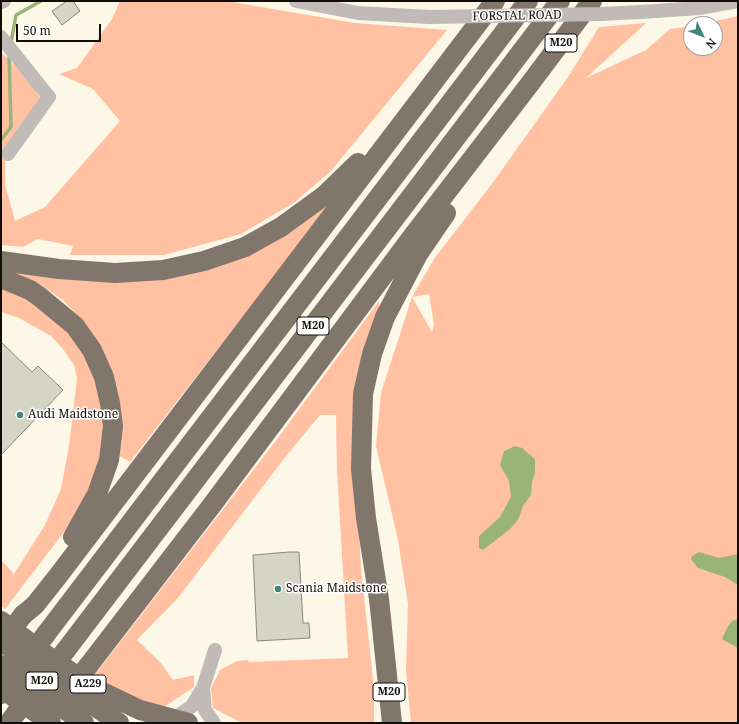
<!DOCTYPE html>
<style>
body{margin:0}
#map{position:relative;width:739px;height:724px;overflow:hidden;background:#fdf7e8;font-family:"Noto Serif",serif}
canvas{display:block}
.frame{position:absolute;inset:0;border:2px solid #100e09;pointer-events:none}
.north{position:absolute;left:683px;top:16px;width:40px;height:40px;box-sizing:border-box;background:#fff;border:1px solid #9f9f9d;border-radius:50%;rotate:133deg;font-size:11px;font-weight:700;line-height:16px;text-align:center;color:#100e09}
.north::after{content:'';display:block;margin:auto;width:14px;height:18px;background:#3f867e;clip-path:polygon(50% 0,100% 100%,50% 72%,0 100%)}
.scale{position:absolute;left:16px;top:24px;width:85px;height:18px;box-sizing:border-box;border:2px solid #100e09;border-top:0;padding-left:5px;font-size:12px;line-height:14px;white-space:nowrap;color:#100e09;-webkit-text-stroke:3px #fff;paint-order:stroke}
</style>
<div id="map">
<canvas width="739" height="724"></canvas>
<div class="frame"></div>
<div class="north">N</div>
<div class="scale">50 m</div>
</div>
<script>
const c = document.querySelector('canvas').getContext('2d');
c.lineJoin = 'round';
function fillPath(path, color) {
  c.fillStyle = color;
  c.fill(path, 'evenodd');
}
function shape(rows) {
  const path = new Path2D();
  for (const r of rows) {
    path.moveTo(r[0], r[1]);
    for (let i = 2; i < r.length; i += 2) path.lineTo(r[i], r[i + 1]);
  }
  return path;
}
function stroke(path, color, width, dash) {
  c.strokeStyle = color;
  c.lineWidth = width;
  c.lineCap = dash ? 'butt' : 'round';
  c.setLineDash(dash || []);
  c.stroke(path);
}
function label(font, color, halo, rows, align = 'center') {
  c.font = font + ' "Noto Serif",serif';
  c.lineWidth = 3;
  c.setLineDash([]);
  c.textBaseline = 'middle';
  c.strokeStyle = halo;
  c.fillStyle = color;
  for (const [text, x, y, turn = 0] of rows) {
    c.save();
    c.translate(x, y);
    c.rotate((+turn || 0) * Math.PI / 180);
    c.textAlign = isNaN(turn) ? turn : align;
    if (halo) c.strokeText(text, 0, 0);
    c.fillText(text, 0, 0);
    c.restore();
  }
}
fillPath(shape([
 [120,1,226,1,355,23,447,30,331,171,295,202,241,234,164,255,70,255,73,246,38,239,23,247,1,245,1,52,27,78,42,101,5,152,5,184,15,221,45,207,120,121,93,89,59,74,77,68,112,19],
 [738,16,738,723,411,723,406,670,408,604,398,540,376,446,381,393,412,297,434,259,491,185,568,77,599,27,646,23,586,78,646,50,670,29,691,26,691,48,715,48,715,24,703,24],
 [429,294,434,324,432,332,412,297],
 [341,190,130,462,118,455,81,319,63,300,42,286,1,268,158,277],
 [1,285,23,293,82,346,105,400,103,453,87,502,5,609,1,606,1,560,14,574,45,525,61,489,69,446,77,378,74,365,63,349,51,336,19,318,1,312],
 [379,301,379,310,353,414,361,568,374,689,374,723,242,723,213,708,211,688,220,670,237,661,248,660,249,662,348,658,337,471,336,415,320,415,286,456,178,598,137,640,160,662,173,680,194,675,194,687,164,707,141,702,93,677,278,438]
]), '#ffc1a1');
fillPath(shape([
 [515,446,522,448,535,459,535,473,532,482,531,495,523,506,518,520,510,529,483,550,479,548,479,536,500,517,511,497,509,481,500,465,504,451],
 [699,552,719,558,738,554,738,585,725,577,698,568,691,559,692,556],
 [738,619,738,648,722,639,727,628,732,621]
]), '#99b474');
stroke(shape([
 [11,43,16,15,41,1],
 [1,140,11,127,9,54]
]), '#99b474', 3.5);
const building = shape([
 [67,1,73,1,80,11,62,25,52,11,67,1],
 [1,342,32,372,38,366,63,390,1,455,1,342],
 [289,552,299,552,303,623,309,623,310,638,257,641,253,555,289,552]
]);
fillPath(building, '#d5d5c6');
stroke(building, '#88887a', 1);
stroke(shape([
 [296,1,358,13,429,17],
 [1,2,4,1],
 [641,12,699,8,738,1],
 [1,37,49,97,8,154],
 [203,688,205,710,214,723],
 [174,719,192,706,203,688,215,650]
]), '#c0bbb6', 14);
stroke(shape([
 [1,261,59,269,115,273,163,270,204,261,245,247,281,227,325,195,358,163],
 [1,278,30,290,40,297,75,326,92,350,104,377,110,403,113,426,109,460,97,494,73,537],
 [23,615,35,605,58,576,495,1],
 [1,621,49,657,96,689,140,710,188,723],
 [46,634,528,1],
 [1,641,119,723],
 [66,650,560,1],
 [1,665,84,723],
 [89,665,212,505,412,237,529,85,592,1],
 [1,688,51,723],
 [9,723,17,712],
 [392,723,379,599,366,518,361,469,363,394,372,354,385,317,418,254,446,213]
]), '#80766b', 20);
stroke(shape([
 [429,17,601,14,641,12]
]), '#c0bbb6', 14);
stroke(shape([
 [1,644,23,615],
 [1,694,46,634],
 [17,712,66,650],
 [43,723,89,665]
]), '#80766b', 20);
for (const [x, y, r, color] of [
 [20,415,4,"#3f867e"],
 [278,589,4,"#3f867e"]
]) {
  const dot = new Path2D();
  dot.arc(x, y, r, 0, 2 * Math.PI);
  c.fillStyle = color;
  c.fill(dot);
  stroke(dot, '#fff', 1.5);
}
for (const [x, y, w] of [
 [561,43,32],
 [313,326,32],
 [42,681,32],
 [88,684,36],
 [389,692,32]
]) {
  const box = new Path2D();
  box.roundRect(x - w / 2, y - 9, w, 18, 3);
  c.fillStyle = '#fff';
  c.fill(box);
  stroke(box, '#100e09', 1);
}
label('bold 11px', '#100e09', null, [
 ["M20",561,43],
 ["M20",313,326],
 ["M20",42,681],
 ["A229",88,684],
 ["M20",389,692]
]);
label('12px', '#100e09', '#fff', [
 ["FORSTAL ROAD",517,16,-1]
]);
label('12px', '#100e09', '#fff', [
 ["Audi Maidstone",28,415],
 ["Scania Maidstone",286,589]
], 'left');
</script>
